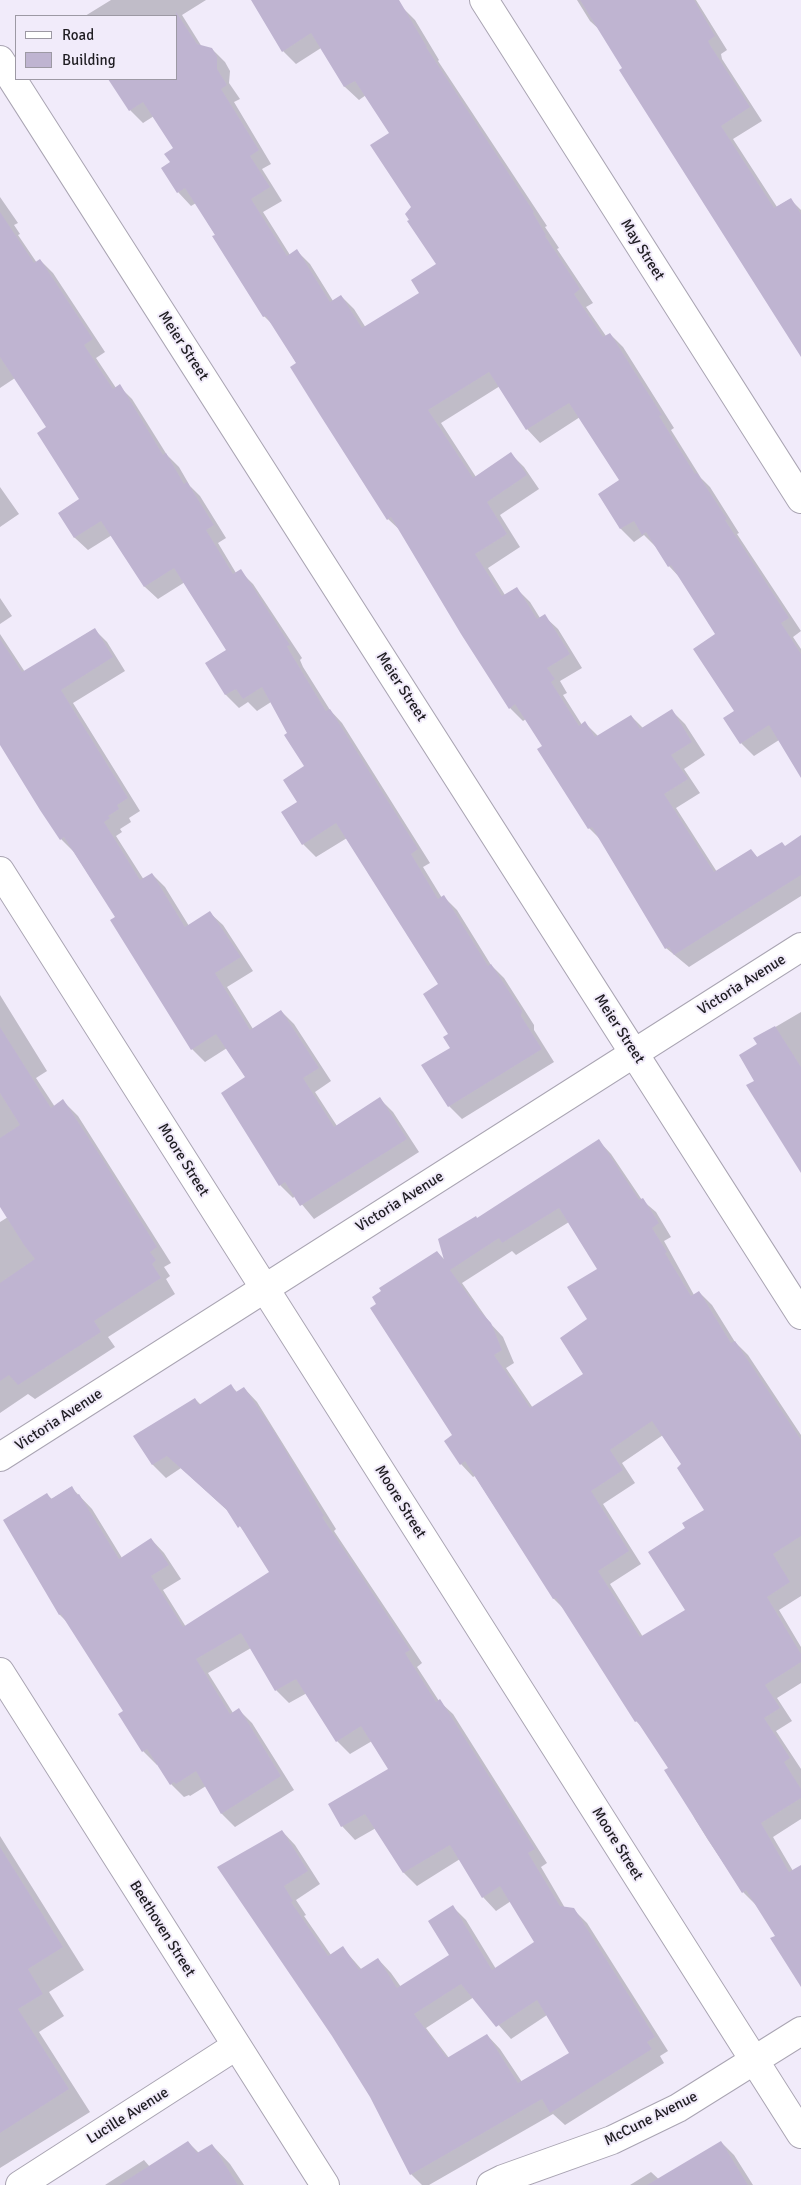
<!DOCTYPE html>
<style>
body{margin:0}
#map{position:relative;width:801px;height:2185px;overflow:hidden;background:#f1ebfa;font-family:Signika,sans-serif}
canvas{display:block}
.legend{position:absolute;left:15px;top:15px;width:162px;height:65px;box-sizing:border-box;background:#f1ebfa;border:1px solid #9d99a4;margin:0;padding:6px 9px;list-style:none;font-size:15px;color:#1f1d22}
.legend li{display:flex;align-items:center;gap:10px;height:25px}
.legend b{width:25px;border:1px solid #9d99a4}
</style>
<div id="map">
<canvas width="801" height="2185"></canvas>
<ul class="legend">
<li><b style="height:6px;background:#fff"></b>Road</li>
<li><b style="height:14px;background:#bfb4d1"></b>Building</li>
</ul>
</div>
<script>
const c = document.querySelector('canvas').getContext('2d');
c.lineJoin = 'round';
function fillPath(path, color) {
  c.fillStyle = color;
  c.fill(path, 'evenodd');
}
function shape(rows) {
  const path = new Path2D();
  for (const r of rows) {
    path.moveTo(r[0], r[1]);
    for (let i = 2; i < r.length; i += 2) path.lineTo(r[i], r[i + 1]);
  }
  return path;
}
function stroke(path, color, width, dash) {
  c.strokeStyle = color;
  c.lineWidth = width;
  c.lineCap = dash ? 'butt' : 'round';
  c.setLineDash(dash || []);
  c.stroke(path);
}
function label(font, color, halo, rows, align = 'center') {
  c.font = font + ' Signika,sans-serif';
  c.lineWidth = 4;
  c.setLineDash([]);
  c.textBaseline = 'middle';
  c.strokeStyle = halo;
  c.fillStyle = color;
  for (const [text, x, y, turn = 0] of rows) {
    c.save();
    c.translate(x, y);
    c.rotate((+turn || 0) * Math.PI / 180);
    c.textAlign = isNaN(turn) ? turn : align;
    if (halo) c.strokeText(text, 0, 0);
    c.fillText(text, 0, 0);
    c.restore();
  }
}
fillPath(shape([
 [111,0,206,0,182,15,202,47,212,49,225,62,230,71,229,83,240,99,234,102,271,164,262,169,282,201,263,212,290,255,297,251,310,264,333,301,341,296,354,309,366,328,421,293,438,265,410,220,413,207,391,133,366,95,359,100,345,87,321,48,296,64,283,51,252,0,389,0,402,7,415,20,439,60,438,61,547,226,545,227,559,248,557,249,593,303,586,307,606,336,610,334,623,347,674,428,671,430,701,478,710,487,739,533,737,534,801,631,793,637,801,649,801,768,779,740,754,756,741,743,736,711,717,634,682,580,669,566,656,547,644,535,634,542,621,529,600,494,621,481,580,417,540,443,527,429,500,386,441,423,476,477,511,454,524,467,539,489,500,515,520,547,488,568,505,595,516,588,530,602,540,618,544,616,558,629,582,668,560,681,567,693,563,695,582,725,585,723,598,736,631,716,644,729,672,711,685,724,705,755,684,769,700,793,676,808,717,872,751,850,758,858,785,847,801,837,801,896,689,967,666,948,603,842,589,828,544,746,526,719,523,721,510,708,402,532,388,519,297,364,274,326,264,316,196,203,191,206,178,192,162,168,172,162,174,148,154,116,143,123,130,110,110,79,176,79,176,16,85,16],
 [577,0,696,0,727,50,721,54,722,59,762,121,733,139,777,207,790,199,801,210,801,354,601,31,590,21],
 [0,197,18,223,14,225,20,234,18,235,37,263,40,260,53,273,105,352,96,358,116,388,119,386,132,399,167,455,179,467,190,486,200,496,226,538,218,543,236,573,240,571,253,584,302,658,300,660,303,667,330,710,342,723,430,863,423,867,442,898,444,897,457,910,491,965,504,978,534,1025,534,1030,554,1062,462,1119,449,1106,452,1048,440,984,347,838,316,857,303,844,299,802,306,767,271,702,257,711,248,702,239,708,226,695,207,664,228,650,185,582,158,599,145,587,112,535,88,550,75,538,60,513,81,500,47,427,15,378,0,388],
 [0,487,19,514,0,527],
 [0,598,12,616,0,624],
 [94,629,107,642,125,671,73,703,140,811,129,818,131,822,120,829,122,832,116,836,144,880,152,874,165,887,189,926,210,913,223,925,253,971,227,987,253,1029,281,1011,294,1024,331,1081,315,1092,337,1126,380,1099,393,1112,419,1152,314,1219,295,1196,293,1198,280,1185,246,1078,227,1048,205,1062,192,1049,111,920,116,917,74,852,61,839,0,742,0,634,25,672],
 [0,995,47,1071,36,1078,55,1107,63,1101,78,1116,171,1263,164,1267,170,1276,166,1279,175,1294,108,1337,115,1347,35,1399,28,1394,0,1413,0,1222,8,1217,0,1205],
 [801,1012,801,1168,756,1081,759,1045,755,1039],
 [599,1141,611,1154,642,1200,656,1212,671,1237,664,1241,694,1295,699,1292,712,1305,735,1342,748,1355,801,1435,801,1596,779,1610,801,1647,801,1683,777,1698,792,1721,776,1731,801,1769,801,1819,773,1837,793,1871,801,1866,801,1973,756,1905,743,1892,708,1840,695,1819,670,1768,643,1728,636,1721,564,1609,554,1599,475,1476,473,1477,461,1464,454,1436,437,1252,445,1260,477,1219],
 [569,1222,599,1269,589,1319,585,1374,533,1408,506,1368,514,1363,503,1337,490,1323,462,1283,512,1251,516,1255],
 [663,1435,683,1465,706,1510,687,1529,686,1610,643,1637,610,1584,641,1564,603,1504,635,1483,622,1463],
 [231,1386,237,1392,244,1388,257,1402,336,1529,334,1531,422,1663,417,1667,439,1701,453,1714,547,1863,541,1867,565,1908,573,1909,587,1923,668,2051,660,2056,664,2063,565,2125,553,2114,429,2185,422,2185,411,2174,371,2096,333,2035,219,1867,282,1831,295,1845,320,1884,296,1900,306,1915,304,1916,331,1955,342,1947,362,1970,378,1959,391,1973,401,1987,451,1956,453,1907,466,1920,496,1969,536,1943,511,1901,496,1911,483,1897,460,1859,417,1886,404,1873,376,1828,355,1840,342,1826,390,1770,372,1741,350,1754,337,1741,307,1693,289,1703,276,1690,251,1648,208,1673,233,1713,239,1710,252,1723,294,1790,235,1827,222,1814,206,1786,190,1796,189,1795,184,1797,171,1784,158,1764,157,1765,143,1751,120,1714,125,1712,67,1622,60,1615,4,1520,47,1495,52,1499,71,1487,92,1509,122,1558,151,1539,164,1553,181,1579,163,1590,186,1627,271,1572,247,1535,229,1512,181,1468,166,1478,153,1465,135,1437,195,1399,201,1405],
 [474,1997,511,2039,547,2015,570,2053,522,2082,500,2049,487,2035,449,2058,426,2028],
 [0,1836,84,1970,49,1992,64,2016,39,2032,90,2112,0,2168],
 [188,2142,199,2153,212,2145,230,2164,244,2185,105,2185,144,2160,150,2167],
 [721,2142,734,2155,753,2185,680,2185],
 [651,2172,665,2185,630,2185]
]), '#0003');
fillPath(shape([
 [251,0,399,0,427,47,426,47,534,212,533,213,546,235,545,236,580,289,574,294,603,337,610,333,662,415,659,416,695,474,697,473,727,519,725,520,789,618,781,623,801,654,801,778,769,725,740,744,723,718,734,711,693,649,715,634,671,565,668,567,646,532,642,535,634,521,620,529,598,494,619,480,569,403,526,430,489,372,428,410,473,478,511,452,527,475,487,502,507,534,475,554,502,596,517,587,537,619,545,614,570,654,547,668,555,679,551,682,579,726,585,721,595,737,631,715,640,729,672,709,692,742,671,755,688,779,664,794,714,872,751,849,757,857,782,842,785,846,801,835,801,875,674,955,669,947,665,949,592,827,588,829,537,749,542,746,515,704,509,709,461,634,391,517,387,520,320,415,290,367,296,363,266,316,263,317,212,236,215,235,185,188,177,193,161,168,170,162,164,154,173,148,143,102,129,111,108,79,176,79,176,12,197,44,212,48,217,57,217,69,227,85,221,89,259,150,250,156,270,187,251,199,287,256,297,249,330,302,341,295,362,328,419,293,411,280,436,264,407,221,409,220,405,214,411,207,370,145,389,133,355,81,344,87,311,33,282,52],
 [580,0,694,0,715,36,708,41,710,45,750,107,721,126,774,208,791,198,801,214,801,357,619,70,622,68],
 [0,212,34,263,40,259,93,339,84,345,113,389,120,384,163,455,166,453,184,484,187,482,214,525,206,530,233,574,241,569,290,645,287,646,290,652,326,711,330,709,418,849,411,854,438,899,444,895,488,966,491,964,522,1011,521,1016,542,1049,448,1107,421,1065,450,1048,443,1037,448,1034,423,994,438,984,336,823,302,845,281,812,297,802,283,780,304,766,284,735,287,733,262,687,243,699,236,689,225,695,205,663,226,650,174,568,144,587,101,521,74,538,58,513,79,499,37,433,46,427,0,357],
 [95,628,113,657,61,690,128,798,117,805,119,809,108,816,110,818,104,822,140,880,152,873,185,927,210,911,241,957,215,973,250,1030,281,1010,319,1068,303,1078,334,1127,380,1097,407,1139,300,1206,285,1182,279,1186,221,1093,245,1077,216,1034,191,1050,110,920,115,917,64,837,60,840,40,810,0,745,0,639,22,672],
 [775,1026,801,1067,801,1173,746,1085,754,1081,739,1055,757,1044,753,1038],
 [0,1027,51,1108,63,1099,101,1157,157,1247,150,1252,156,1260,152,1264,161,1278,94,1321,101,1332,18,1385,9,1375,0,1381,0,1283,35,1259,24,1245,0,1207,0,1138,20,1125,0,1093],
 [599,1139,639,1200,643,1198,659,1223,652,1228,667,1252,665,1253,691,1296,699,1291,731,1343,735,1341,801,1440,801,1536,773,1554,790,1582,767,1597,801,1654,801,1662,765,1685,780,1708,764,1718,790,1758,784,1762,801,1789,801,1798,761,1823,789,1872,801,1865,801,1987,770,1938,775,1936,746,1890,742,1893,664,1770,668,1768,637,1721,635,1722,556,1598,553,1599,465,1461,460,1465,444,1441,452,1435,370,1308,376,1304,372,1297,381,1291,379,1288,437,1251,444,1260,438,1239,476,1216,477,1218],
 [559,1208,597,1269,567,1287,587,1319,560,1338,583,1374,530,1408,494,1355,502,1350,491,1323,478,1309,450,1270,499,1238,502,1243],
 [652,1421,681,1464,677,1468,704,1510,682,1523,685,1528,648,1552,685,1610,640,1637,598,1571,629,1551,591,1491,623,1470,610,1450],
 [231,1384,236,1392,244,1387,273,1430,324,1516,322,1517,410,1650,405,1653,436,1702,440,1699,535,1849,528,1853,560,1906,574,1908,655,2037,647,2042,652,2049,550,2113,542,2099,410,2175,370,2097,332,2036,217,1867,282,1830,308,1871,284,1886,293,1901,291,1902,328,1956,343,1946,359,1970,378,1958,397,1988,449,1955,428,1921,453,1905,492,1970,534,1942,500,1886,482,1898,450,1845,403,1873,365,1814,341,1827,328,1804,388,1769,361,1726,336,1742,296,1679,275,1691,241,1633,196,1659,230,1714,239,1708,281,1776,221,1814,196,1771,176,1784,174,1782,170,1785,147,1749,142,1752,118,1714,123,1711,61,1614,59,1615,3,1520,47,1493,51,1499,72,1486,77,1495,79,1494,119,1559,151,1538,169,1565,151,1576,183,1627,269,1572,240,1526,238,1528,226,1509,167,1456,152,1465,133,1436,195,1398,199,1405],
 [461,1984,496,2027,537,2000,569,2053,518,2083,487,2034,447,2058,414,2014],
 [0,1847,63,1947,28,1969,43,1994,18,2009,69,2089,0,2133],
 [188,2141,197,2153,212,2144,238,2185,119,2185],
 [721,2141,748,2185,647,2185]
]), '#bfb4d1');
const street = shape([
 [484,0,801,499],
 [0,60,801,1315],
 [0,871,801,2134],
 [20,2185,236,2046],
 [491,2185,503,2179,612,2140,678,2108,801,2031]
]);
const secondary = shape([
 [0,1457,801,947],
 [0,1672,325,2185]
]);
stroke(street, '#a9a4b2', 30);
stroke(secondary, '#a9a4b2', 30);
stroke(street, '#fff', 28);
stroke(secondary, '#fff', 28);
label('15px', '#1f1d22', '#f1ebfa', [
 ["May Street",642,250,58],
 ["Meier Street",183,346,57],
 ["Meier Street",401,687,57],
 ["Victoria Avenue",742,985,-32],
 ["Meier Street",619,1029,57],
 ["Moore Street",183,1160,58],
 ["Victoria Avenue",400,1202,-32],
 ["Victoria Avenue",59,1420,-33],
 ["Moore Street",400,1502,58],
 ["Moore Street",617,1844,58],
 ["Beethoven Street",162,1929,58],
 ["Lucille Avenue",128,2116,-32],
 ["McCune Avenue",651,2119,-27]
]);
</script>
